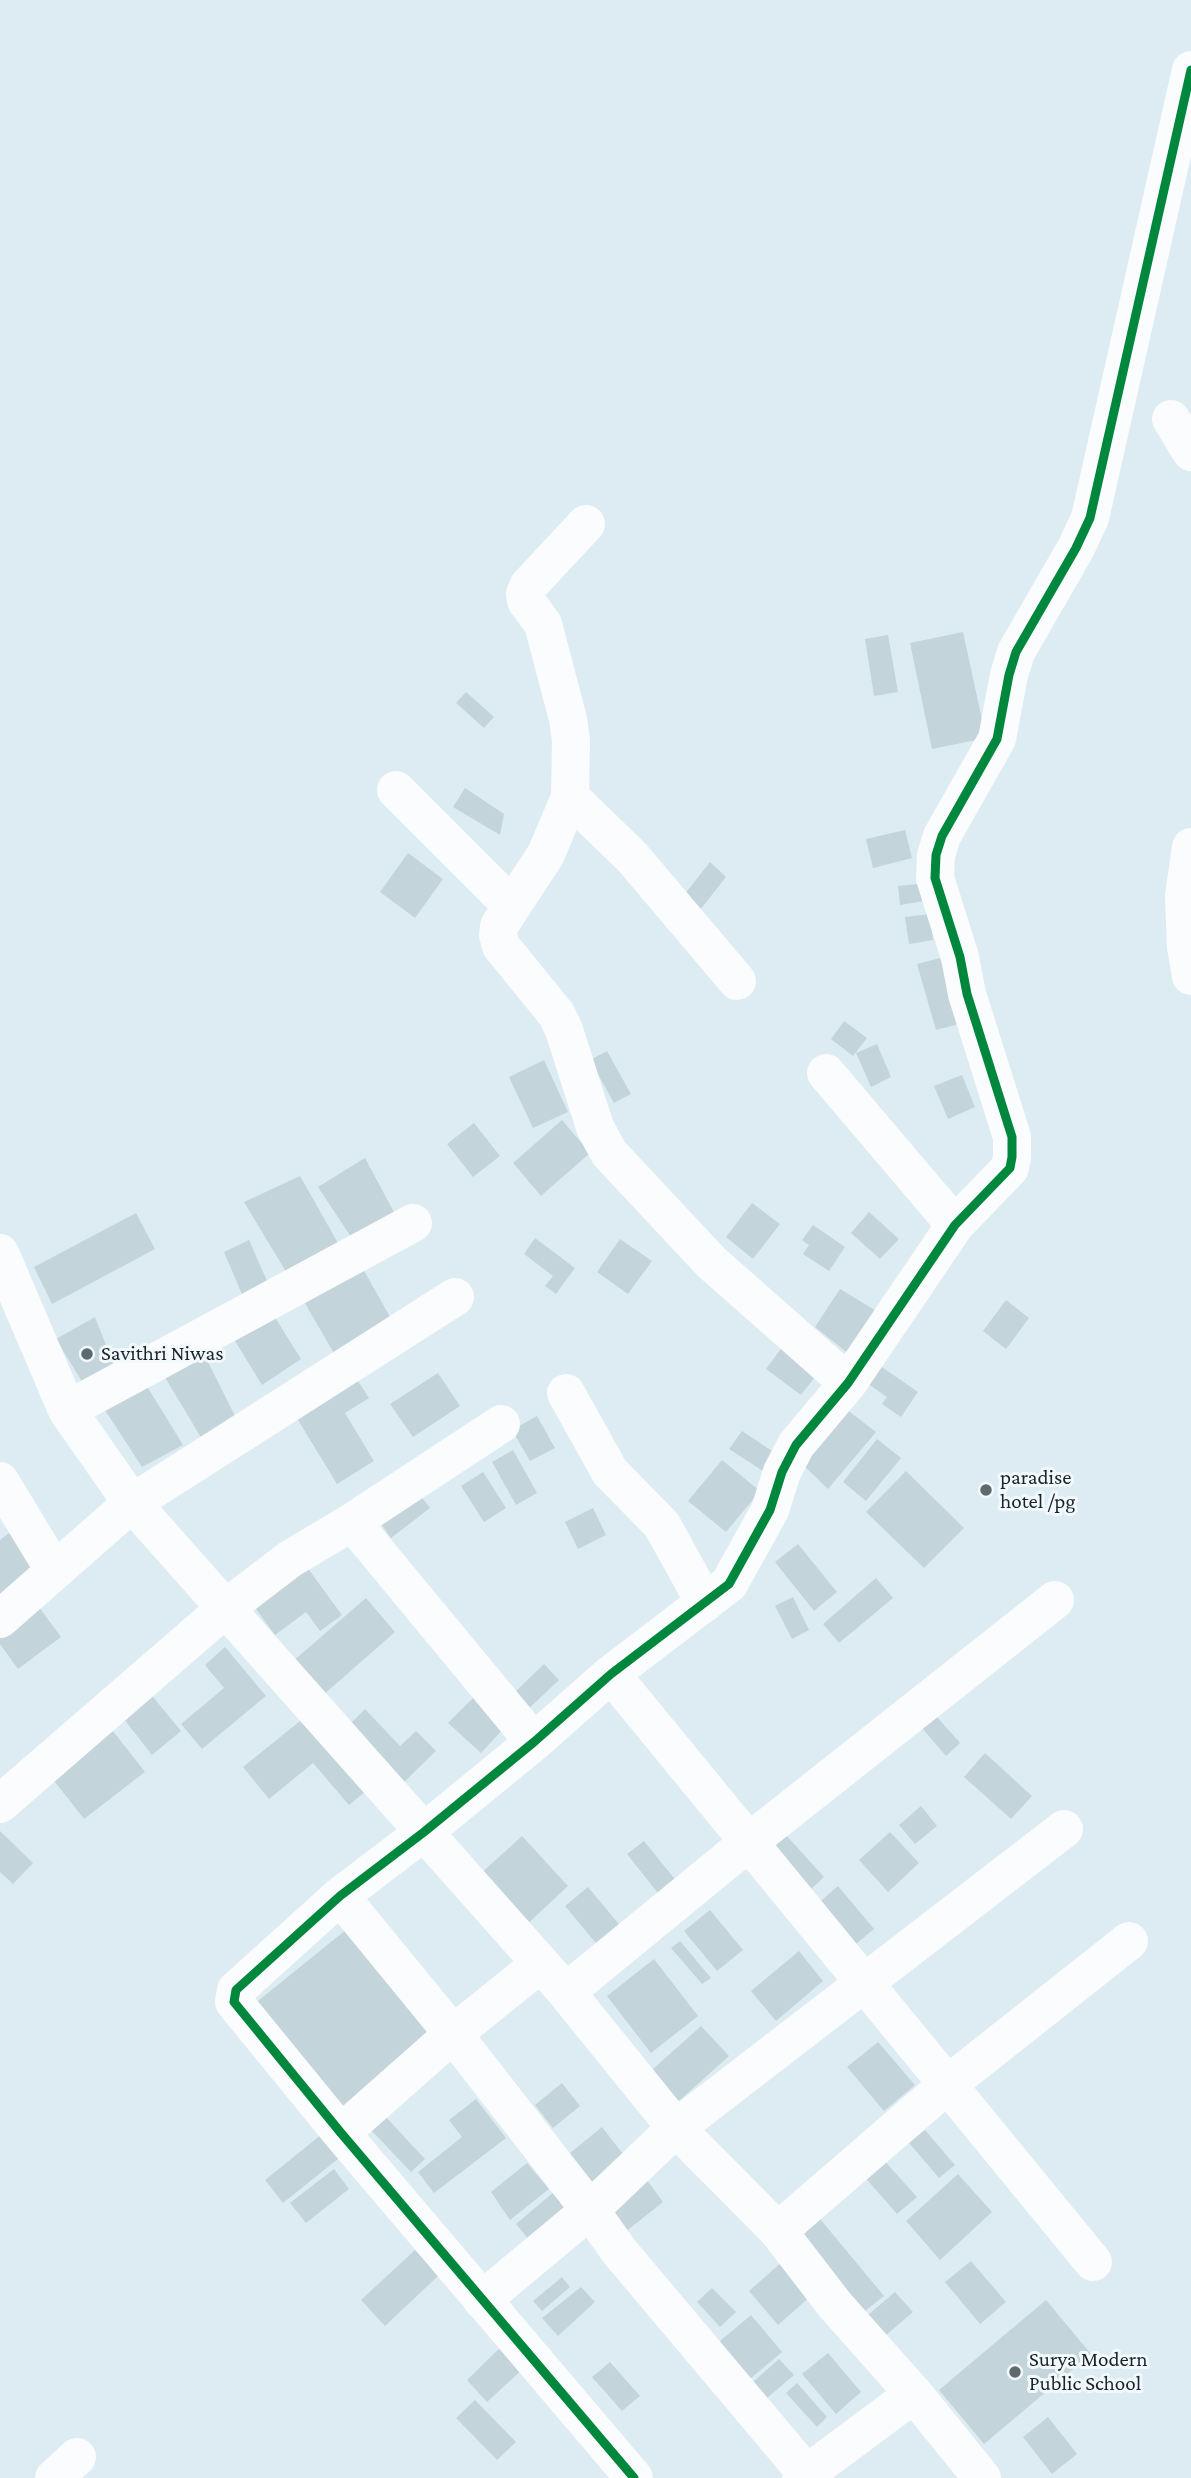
<!DOCTYPE html>
<style>
body{margin:0}
canvas{display:block;background:#ddecf2}
</style>
<canvas width="1191" height="2478"></canvas>
<script>
const c = document.querySelector('canvas').getContext('2d');
c.lineJoin = 'round';
function fillPath(path, color) {
  c.fillStyle = color;
  c.fill(path, 'evenodd');
}
function shape(rows) {
  const path = new Path2D();
  for (const r of rows) {
    path.moveTo(r[0], r[1]);
    for (let i = 2; i < r.length; i += 2) path.lineTo(r[i], r[i + 1]);
  }
  return path;
}
function stroke(path, color, width, dash) {
  c.strokeStyle = color;
  c.lineWidth = width;
  c.lineCap = dash ? 'butt' : 'round';
  c.setLineDash(dash || []);
  c.stroke(path);
}
function label(font, color, halo, rows, align = 'center') {
  c.font = font + ' "Crimson Pro",serif';
  c.lineWidth = 6;
  c.setLineDash([]);
  c.textBaseline = 'middle';
  c.strokeStyle = halo;
  c.fillStyle = color;
  for (const [text, x, y, turn = 0] of rows) {
    c.save();
    c.translate(x, y);
    c.rotate((+turn || 0) * Math.PI / 180);
    c.textAlign = isNaN(turn) ? turn : align;
    if (halo) c.strokeText(text, 0, 0);
    c.fillText(text, 0, 0);
    c.restore();
  }
}
fillPath(shape([
 [963,632,986,738,932,749,910,643],
 [888,635,898,692,874,696,865,639],
 [466,692,494,717,484,728,456,703],
 [465,788,504,814,500,835,453,807],
 [905,830,912,858,873,868,866,839],
 [408,853,443,879,415,918,380,892],
 [710,862,726,877,700,910,684,895],
 [928,883,930,900,900,905,898,886],
 [930,914,933,940,909,944,905,917],
 [940,958,959,1024,936,1030,917,964],
 [844,1021,867,1038,853,1056,831,1039],
 [877,1044,891,1077,871,1087,856,1053],
 [607,1051,631,1094,614,1103,590,1060],
 [544,1060,568,1112,533,1128,509,1077],
 [962,1075,975,1107,948,1119,934,1086],
 [562,1120,590,1153,541,1196,513,1163],
 [474,1123,500,1156,473,1177,447,1144],
 [365,1158,395,1214,355,1243,318,1187],
 [300,1176,338,1243,288,1275,244,1202],
 [752,1203,780,1224,753,1259,726,1237],
 [869,1212,899,1239,880,1259,851,1233],
 [136,1213,155,1249,52,1304,34,1267],
 [813,1225,845,1247,829,1271,803,1254,809,1245,802,1240],
 [535,1238,575,1268,556,1294,545,1286,553,1276,524,1254],
 [620,1239,652,1261,628,1294,597,1272],
 [249,1240,271,1290,247,1306,224,1252],
 [358,1260,394,1324,336,1357,302,1298],
 [840,1289,883,1315,854,1358,815,1327],
 [1006,1300,1029,1318,1006,1349,983,1331],
 [271,1311,301,1359,262,1385,232,1336],
 [95,1317,115,1368,84,1385,56,1339],
 [786,1342,821,1369,801,1395,766,1369],
 [202,1350,239,1424,205,1444,163,1374],
 [873,1361,918,1392,901,1417,882,1404,887,1397,861,1379],
 [352,1372,369,1398,345,1413,374,1461,337,1484,295,1415],
 [438,1373,460,1406,413,1437,390,1404],
 [145,1383,183,1445,142,1467,101,1404],
 [841,1405,876,1432,828,1489,797,1459],
 [537,1416,555,1448,530,1461,512,1430],
 [742,1431,775,1453,763,1471,729,1449],
 [877,1439,901,1458,866,1501,843,1482],
 [513,1450,537,1493,516,1505,492,1462],
 [722,1460,760,1491,726,1532,688,1501],
 [906,1471,964,1528,924,1568,866,1512],
 [483,1472,506,1508,484,1522,461,1486],
 [417,1491,430,1508,391,1538,379,1521],
 [593,1508,606,1535,578,1549,565,1522],
 [18,1526,40,1565,0,1599,0,1540],
 [798,1544,837,1592,814,1611,775,1562],
 [301,1559,342,1615,320,1631,306,1612,275,1635,248,1598],
 [876,1578,893,1598,839,1643,823,1624],
 [793,1597,809,1630,792,1639,775,1606],
 [366,1598,395,1632,321,1697,292,1662],
 [39,1607,61,1637,18,1669,0,1644,0,1635],
 [225,1647,266,1696,202,1749,181,1724,224,1688,205,1665],
 [544,1664,559,1680,523,1714,508,1699],
 [149,1692,181,1731,152,1755,120,1714],
 [473,1698,505,1727,481,1753,448,1723],
 [365,1709,400,1746,416,1731,436,1751,399,1787,344,1730],
 [930,1709,960,1743,946,1756,916,1721],
 [310,1713,372,1786,349,1805,313,1763,269,1799,243,1767],
 [109,1726,145,1772,84,1819,48,1773],
 [985,1753,1032,1796,1011,1819,964,1777],
 [921,1806,937,1826,915,1844,899,1825],
 [0,1831,33,1863,13,1884,0,1872],
 [890,1832,919,1863,888,1892,859,1860],
 [786,1835,824,1877,810,1890,772,1847],
 [522,1836,568,1886,523,1928,477,1877],
 [644,1841,678,1883,661,1897,627,1854],
 [838,1886,874,1929,851,1948,815,1906],
 [588,1887,623,1929,600,1948,565,1906],
 [710,1910,743,1950,717,1971,684,1931],
 [347,1929,434,2038,341,2113,253,2005],
 [680,1941,711,1978,702,1984,671,1948],
 [799,1951,823,1981,776,2021,751,1991],
 [654,1959,698,2016,651,2053,607,1996],
 [701,2026,729,2056,671,2108,644,2077],
 [878,2042,915,2085,884,2111,847,2067],
 [562,2083,580,2106,553,2128,535,2105],
 [476,2099,506,2138,434,2193,418,2172,462,2137,449,2120],
 [384,2115,425,2159,411,2172,370,2129],
 [602,2127,630,2163,593,2193,564,2158],
 [925,2130,955,2165,939,2178,909,2143],
 [321,2135,339,2158,283,2203,265,2180],
 [881,2157,917,2197,897,2214,862,2174],
 [527,2163,549,2189,510,2220,491,2192],
 [334,2169,349,2189,306,2223,290,2203],
 [958,2174,992,2212,940,2260,906,2221],
 [646,2179,663,2202,624,2233,606,2210],
 [555,2191,574,2214,534,2246,516,2224],
 [816,2214,884,2296,860,2315,793,2234],
 [415,2250,439,2275,385,2326,361,2300],
 [783,2261,812,2295,778,2325,749,2291],
 [971,2261,1006,2302,980,2324,945,2282],
 [562,2277,570,2287,542,2311,533,2301],
 [581,2287,595,2302,558,2336,542,2318],
 [712,2288,736,2312,720,2327,697,2302],
 [895,2292,913,2312,879,2341,862,2320],
 [1046,2300,1091,2354,984,2444,939,2390],
 [751,2315,782,2352,744,2384,713,2347],
 [506,2342,524,2368,487,2402,467,2380],
 [828,2353,861,2392,836,2414,802,2374],
 [779,2359,794,2375,767,2398,753,2382],
 [610,2362,640,2396,622,2411,592,2377],
 [797,2383,827,2417,817,2427,786,2393],
 [475,2400,516,2442,497,2460,456,2418],
 [1048,2417,1077,2454,1052,2474,1023,2437]
]), '#c3d4db');
stroke(shape([
 [1171,419,1191,452],
 [586,524,529,585,525,594,526,601,543,624,568,719,571,740,570,797,546,854,499,926,498,935,501,946,557,1015,564,1030,595,1127,609,1153,711,1262,848,1383],
 [396,790,512,906],
 [570,797,632,857,737,981],
 [1191,847,1184,896,1186,947,1191,976],
 [826,1073,955,1225],
 [0,1253,67,1410,132,1503,566,1992,676,2128,778,2231,835,2305,914,2394,982,2478],
 [566,1393,610,1472,662,1525,705,1603],
 [67,1410,413,1223],
 [0,1481,54,1570],
 [352,1522,534,1742],
 [0,1619,132,1503,455,1297],
 [611,1674,1093,2262],
 [0,1804,226,1608,290,1559,352,1522,501,1424],
 [340,1896,453,2034,590,2210,619,2251,806,2473],
 [566,1992,749,1842,1055,1600],
 [341,2133,453,2034,540,1964],
 [778,2231,947,2085,1129,1941],
 [482,2300,590,2210,676,2128,1064,1829],
 [54,2478,77,2457],
 [634,2478,341,2133,234,2002,236,1990,340,1896,424,1832,534,1742,611,1674,729,1584,770,1510,782,1472,796,1445,848,1383,955,1225,1010,1168,1012,1157,1012,1137,967,994,960,957,935,878,936,855,942,836,997,739,1009,675,1016,652,1076,548,1090,518,1191,70],
 [801,2478,914,2394]
]), '#fafcfd', 38);
stroke(shape([
 [634,2478,341,2133,234,2002,236,1990,340,1896,424,1832,534,1742,611,1674,729,1584,770,1510,782,1472,796,1445,848,1383,955,1225,1010,1168,1012,1157,1012,1137,967,994,960,957,935,878,936,855,942,836,997,739,1009,675,1016,652,1076,548,1090,518,1191,70]
]), '#00873e', 9);
for (const [x, y, r, color] of [
 [87,1354,7,"#5d6a70"],
 [986,1490,7,"#5d6a70"],
 [1015,2372,7,"#5d6a70"]
]) {
  const dot = new Path2D();
  dot.arc(x, y, r, 0, 2 * Math.PI);
  c.fillStyle = color;
  c.fill(dot);
  stroke(dot, '#f2f9fc', 2.5);
}
label('21px', '#18242a', '#f2f9fc', [
 ["Savithri Niwas",101,1354],
 ["paradise",1000,1478],
 ["hotel /pg",1000,1502],
 ["Surya Modern",1029,2360],
 ["Public School",1029,2384]
], 'left');
</script>
